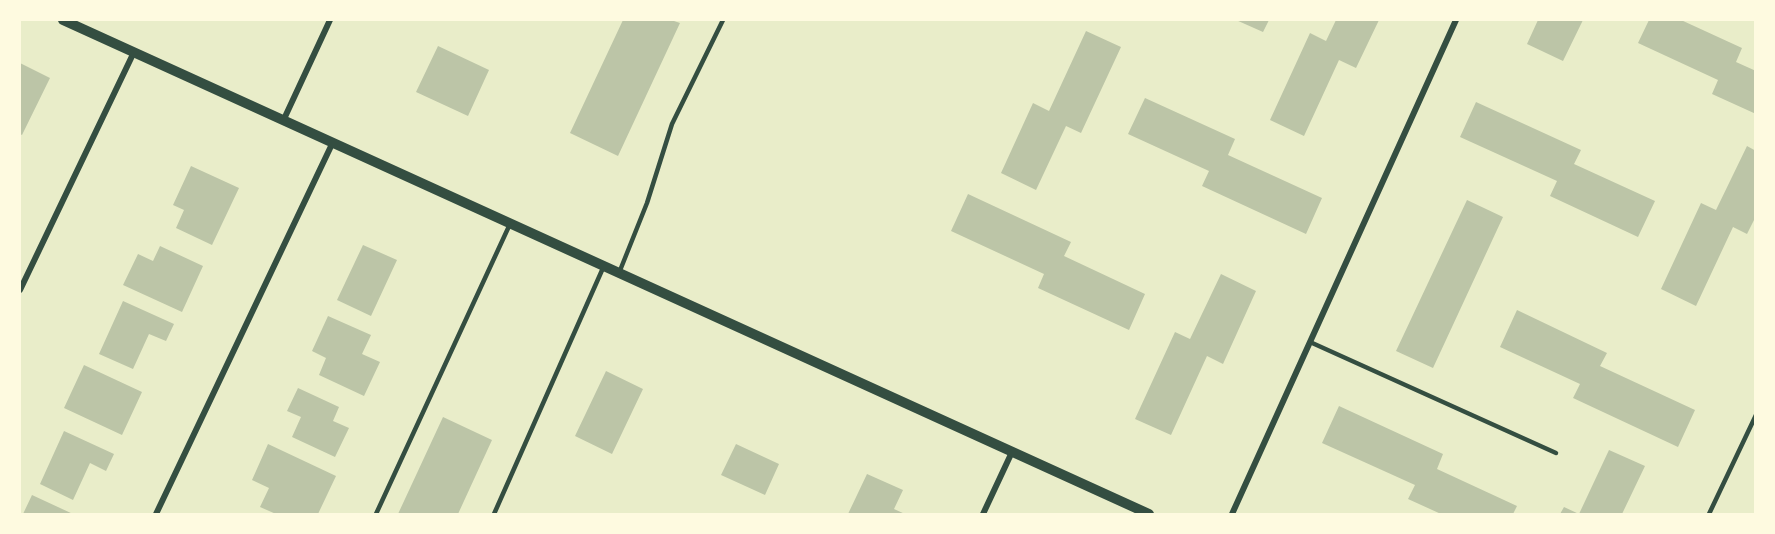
<!DOCTYPE html>
<style>
body{margin:0}
#map{position:relative;width:1775px;height:534px;overflow:hidden;background:#e9edc9;font-family:"Open Sans",sans-serif}
canvas{display:block}
.frame{position:absolute;inset:0;border:21px solid #fefae0;pointer-events:none}
</style>
<div id="map">
<canvas width="1775" height="534"></canvas>
<div class="frame"></div>
</div>
<script>
const c = document.querySelector('canvas').getContext('2d');
c.lineJoin = 'round';
function fillPath(path, color) {
  c.fillStyle = color;
  c.fill(path, 'evenodd');
}
function shape(rows) {
  const path = new Path2D();
  for (const r of rows) {
    path.moveTo(r[0], r[1]);
    for (let i = 2; i < r.length; i += 2) path.lineTo(r[i], r[i + 1]);
  }
  return path;
}
function stroke(path, color, width, dash) {
  c.strokeStyle = color;
  c.lineWidth = width;
  c.lineCap = dash ? 'butt' : 'round';
  c.setLineDash(dash || []);
  c.stroke(path);
}
fillPath(shape([
 [623,20,671,20,680,23,618,156,570,133],
 [1236,20,1269,20,1263,32],
 [1336,20,1379,20,1356,68,1339,60,1304,136,1270,120,1310,33,1326,41],
 [1538,20,1583,20,1563,61,1527,44],
 [1649,20,1681,20,1742,48,1736,62,1756,71,1756,114,1712,94,1718,80,1638,43],
 [1086,31,1121,47,1081,133,1066,126,1036,190,1001,173,1033,103,1049,111],
 [438,46,489,70,468,116,416,92],
 [20,63,50,78,22,135,20,134],
 [1145,98,1235,139,1228,155,1322,198,1306,234,1202,186,1209,171,1128,134],
 [1476,102,1581,150,1574,164,1655,201,1638,237,1550,196,1557,181,1460,137],
 [1747,146,1756,151,1756,216,1747,234,1733,227,1696,306,1661,289,1701,203,1716,210],
 [191,166,239,188,212,245,176,228,184,210,173,205],
 [968,194,1071,242,1064,256,1145,294,1129,330,1038,288,1044,274,951,231],
 [1467,200,1503,217,1433,368,1396,351],
 [363,245,397,260,371,316,337,300],
 [160,246,203,266,182,312,123,285,138,254,153,261],
 [1221,274,1256,291,1223,364,1207,356,1171,435,1135,419,1175,332,1190,339],
 [123,301,174,324,166,341,149,334,133,369,99,354],
 [1517,310,1607,353,1600,366,1695,410,1678,447,1573,398,1580,384,1500,347],
 [328,316,371,335,362,354,380,362,364,396,319,375,326,358,312,351],
 [84,365,142,392,122,435,64,408],
 [606,371,643,389,612,454,575,436],
 [298,388,339,407,333,421,349,428,335,457,292,437,301,417,287,411],
 [1339,406,1443,454,1437,469,1517,506,1513,514,1441,514,1408,499,1415,485,1322,443],
 [443,417,492,440,458,514,398,514],
 [64,431,114,454,106,471,90,463,73,500,40,484],
 [268,444,336,476,318,514,276,514,260,507,269,488,252,480],
 [736,444,779,464,765,495,721,475],
 [1609,450,1645,466,1622,514,1560,514,1564,507,1579,514],
 [867,474,903,490,894,509,905,514,848,514],
 [32,495,73,514,23,514]
]), '#bcc5a7');
stroke(shape([
 [619,273,647,203,672,124,723,20],
 [1310,342,1556,453],
 [376,514,510,224],
 [494,514,603,268],
 [1709,514,1756,415]
]), '#344e41', 4.5);
stroke(shape([
 [284,119,330,20],
 [20,290,134,52],
 [156,514,333,142],
 [983,514,1012,452],
 [1232,514,1456,20]
]), '#344e41', 6);
stroke(shape([
 [63,20,1149,514]
]), '#344e41', 10);
</script>
